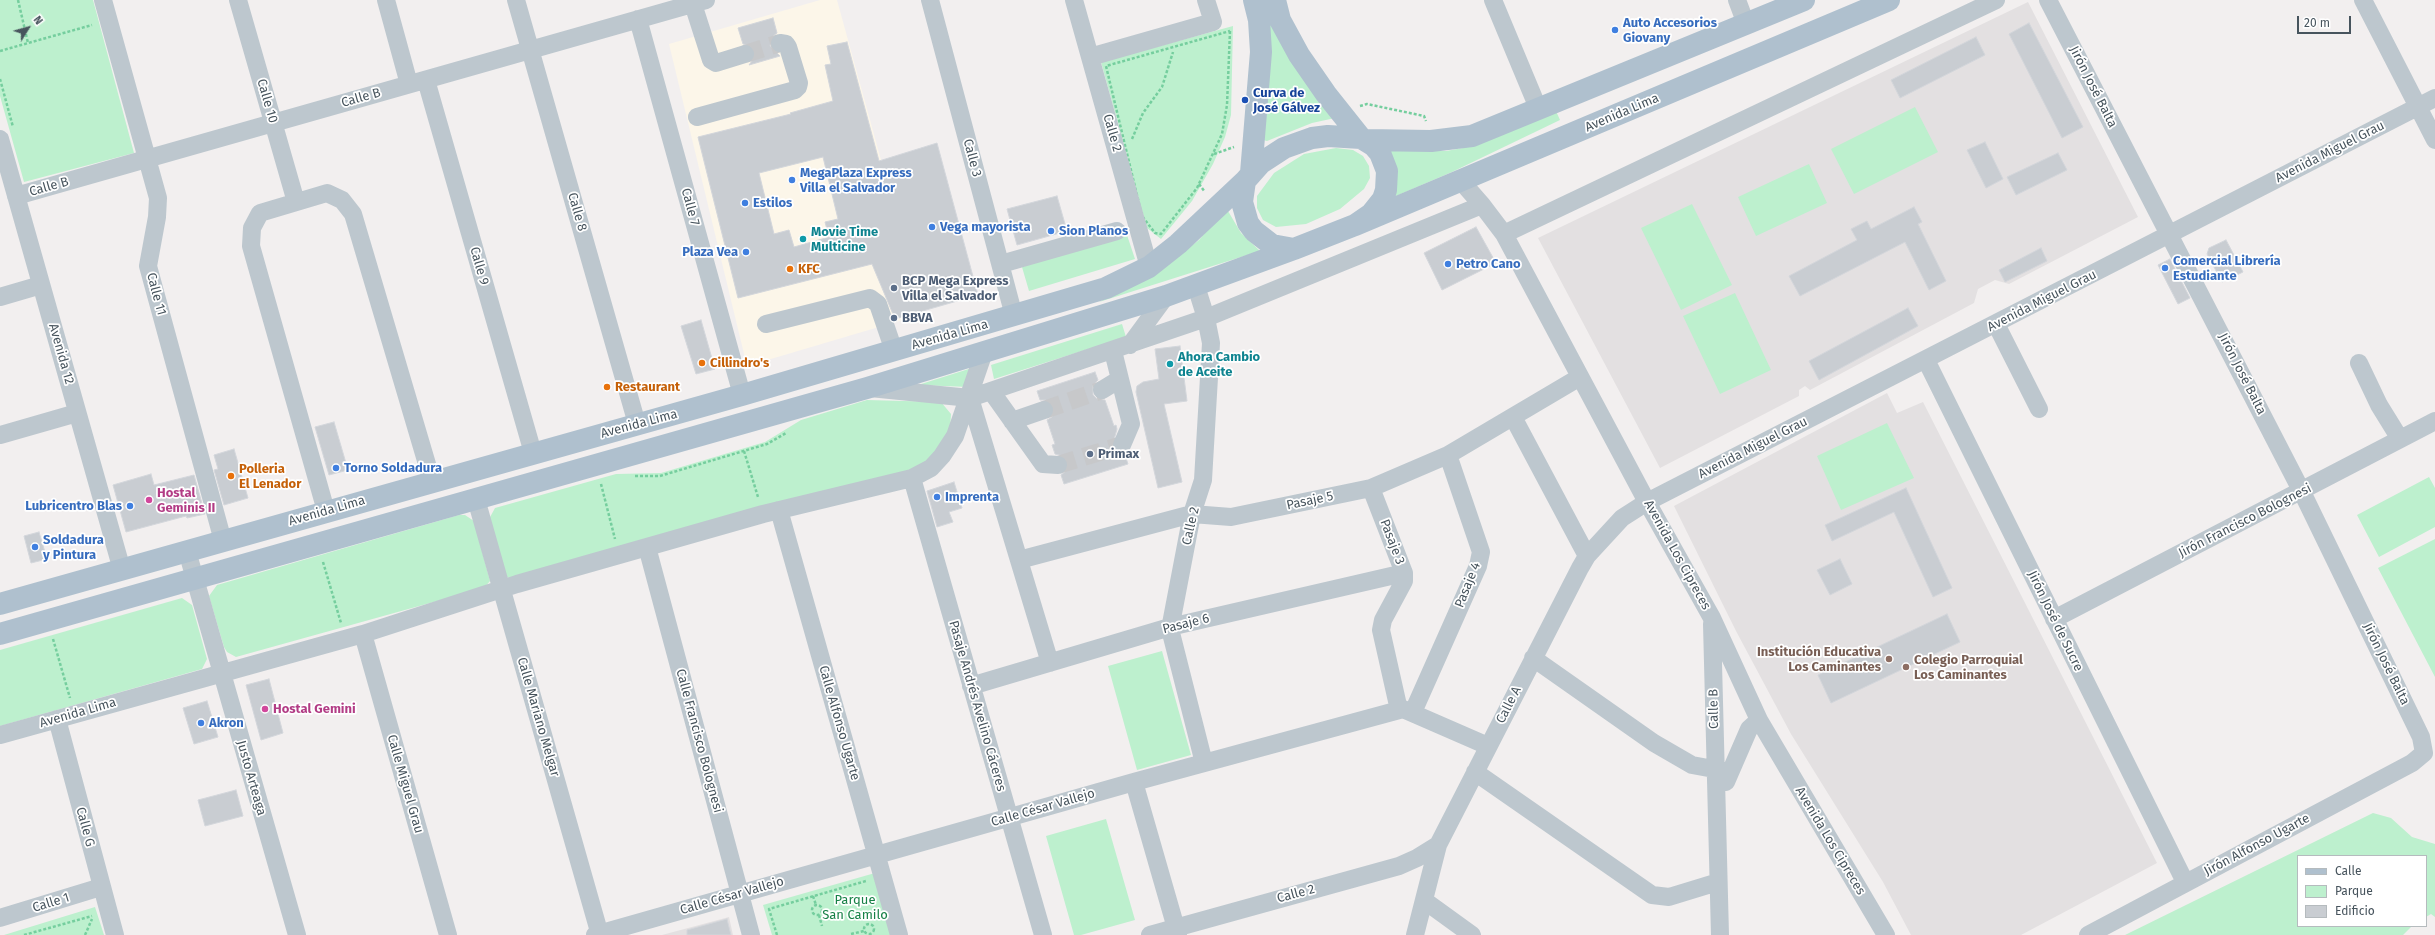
<!DOCTYPE html>
<meta charset="utf-8">
<style>
body{margin:0}
#map{position:relative;width:2435px;height:935px;overflow:hidden;background:#f2efef;font-family:"Fira Sans",sans-serif}
canvas{display:block}
.legend{position:absolute;left:2297px;top:855px;width:130px;height:72px;box-sizing:border-box;background:#fff;border:1px solid #b5bbbe;margin:0;padding:5px 7px;list-style:none;font-size:12px;color:#47545d}
.legend li{display:flex;align-items:center;gap:8px;height:20px}
.legend b{width:20px;border:1px solid #b5bbbe}
.north{position:absolute;left:8px;top:8px;width:40px;height:40px;-webkit-text-stroke:3px #fff;paint-order:stroke;rotate:53deg;font-size:11px;font-weight:700;line-height:16px;text-align:center;color:#47545d}
.north::after{content:'';display:block;margin:auto;width:14px;height:18px;background:#47545d;clip-path:polygon(50% 0,100% 100%,50% 72%,0 100%)}
.scale{position:absolute;left:2297px;top:16px;width:54px;height:18px;box-sizing:border-box;border:2px solid #47545d;border-top:0;padding-left:5px;font-size:12px;line-height:14px;white-space:nowrap;color:#47545d;-webkit-text-stroke:3px #fff;paint-order:stroke}
</style>
<div id="map">
<canvas width="2435" height="935"></canvas>
<ul class="legend">
<li><b style="height:5px;background:#afc0ce"></b>Calle</li>
<li><b style="height:11px;background:#bdf0ce"></b>Parque</li>
<li><b style="height:11px;background:#c9cdd2"></b>Edificio</li>
</ul>
<div class="north">N</div>
<div class="scale">20 m</div>
</div>
<script>
const c = document.querySelector('canvas').getContext('2d');
c.lineJoin = 'round';
function fillPath(path, color) {
  c.fillStyle = color;
  c.fill(path, 'evenodd');
}
function shape(rows) {
  const path = new Path2D();
  for (const r of rows) {
    if (r.length === 3) {
      path.moveTo(r[0] + r[2], r[1]);
      path.arc(r[0], r[1], r[2], 0, 2 * Math.PI);
      continue;
    }
    path.moveTo(r[0], r[1]);
    for (let i = 2; i < r.length; i += 2) path.lineTo(r[i], r[i + 1]);
  }
  return path;
}
function stroke(path, color, width, dash) {
  c.strokeStyle = color;
  c.lineWidth = width;
  c.lineCap = dash ? 'butt' : 'round';
  c.setLineDash(dash || []);
  c.stroke(path);
}
function label(font, color, halo, rows, align = 'center') {
  c.font = font + ' "Fira Sans",sans-serif';
  c.lineWidth = 3.5;
  c.setLineDash([]);
  c.textBaseline = 'middle';
  c.strokeStyle = halo;
  c.fillStyle = color;
  for (const [text, x, y, turn = 0] of rows) {
    c.save();
    c.translate(x, y);
    c.rotate((+turn || 0) * Math.PI / 180);
    c.textAlign = isNaN(turn) ? turn : align;
    if (halo) c.strokeText(text, 0, 0);
    c.fillText(text, 0, 0);
    c.restore();
  }
}
fillPath(shape([
 [820,0,837,0,922,309,916,316,754,364,745,358,669,44]
]), '#fcf6e9');
fillPath(shape([
 [2028,2,2138,217,2009,284,1995,280,1978,289,1974,303,1810,390,1805,386,1799,390,1799,396,1660,468,1538,238],
 [1887,393,1897,413,1923,402,2157,863,2021,935,1911,935,1883,882,1791,734,1736,631,1674,506],
 [729,917,733,935,662,935]
]), '#e3e0e1');
fillPath(shape([
 [0,0,93,0,134,153,24,182,0,96],
 [1267,0,1335,118,1312,123,1267,141,1263,140],
 [1233,26,1231,115,1225,137,1213,164,1192,201,1161,239,1147,228,1101,62],
 [1915,107,1938,152,1854,194,1831,149],
 [1556,111,1560,120,1452,172,1396,196,1394,195,1390,150,1446,151,1463,148,1484,142],
 [1336,148,1353,150,1363,156,1369,166,1370,178,1364,189,1340,209,1306,224,1276,227,1263,220,1257,208,1257,196,1274,173,1304,154],
 [1809,164,1827,203,1756,236,1738,197],
 [1692,204,1732,285,1681,310,1641,228],
 [1228,211,1241,233,1260,251,1099,302,1158,271,1199,240,1223,212],
 [1127,235,1135,259,1029,291,1022,267],
 [1735,293,1771,370,1720,394,1683,316],
 [1122,324,1126,337,994,379,991,365],
 [975,367,969,387,918,385],
 [867,400,941,402,951,414,950,431,928,461,917,468,513,580,507,577,489,519,495,508,616,474,661,473,765,442,801,420],
 [1887,423,1914,478,1841,510,1817,456],
 [2429,477,2435,488,2435,527,2379,557,2357,515],
 [459,515,465,515,474,521,490,581,484,588,236,657,227,652,224,647,209,596,217,585],
 [2435,539,2435,677,2378,568],
 [182,598,192,605,207,659,202,669,0,726,0,650],
 [1162,651,1191,755,1137,770,1108,666],
 [2373,813,2391,818,2412,837,2435,844,2435,917,2431,914,2426,917,2426,856,2298,856,2298,926,2412,926,2403,935,2125,935],
 [1106,819,1135,920,1081,935,1074,935,1046,836],
 [875,873,893,935,772,935,763,905],
 [95,907,104,935,4,935]
]), '#bdf0ce');
const building = shape([
 [773,18,777,33,772,37,770,46,780,56,749,65,755,57,755,51,752,46,743,44,738,28,773,18],
 [2029,23,2083,127,2062,138,2009,34,2029,23],
 [1976,37,1985,55,1900,98,1891,80,1976,37],
 [847,42,879,161,937,143,978,295,895,319,872,264,738,298,698,137,791,114,790,113,833,101,825,65,831,64,827,46,847,42],
 [823,157,838,219,825,222,829,237,794,247,789,230,774,234,759,173,823,157],
 [1985,142,2003,179,1986,188,1967,150,1985,142],
 [2058,153,2067,170,2016,195,2007,177,2058,153],
 [1057,196,1067,231,1017,245,1007,209,1057,196],
 [1914,207,1922,222,1918,224,1946,281,1929,290,1905,242,1800,296,1789,276,1857,240,1851,229,1867,221,1871,229,1914,207],
 [1476,227,1496,263,1442,290,1424,253,1476,227],
 [2226,240,2243,272,2222,282,2207,254,2209,248,2226,240],
 [2041,248,2047,261,2005,282,1999,270,2041,248],
 [2170,259,2190,298,2178,304,2158,265,2170,259],
 [1908,308,1918,326,1819,380,1809,361,1908,308],
 [701,320,715,369,696,374,681,326,701,320],
 [1180,346,1187,401,1164,404,1182,482,1158,488,1136,392,1137,386,1143,382,1159,379,1155,349,1180,346],
 [1095,372,1098,380,1093,385,1093,395,1097,399,1105,400,1114,426,1116,425,1117,429,1112,447,1118,454,1125,455,1128,464,1064,484,1061,475,1067,470,1068,461,1063,456,1055,454,1052,445,1055,444,1047,420,1052,417,1054,407,1046,400,1040,400,1037,391,1095,372],
 [334,422,348,470,329,475,315,427,334,422],
 [234,449,248,498,224,505,214,470,218,469,214,455,234,449],
 [151,474,154,485,194,475,205,514,187,518,186,516,126,532,113,485,151,474],
 [954,482,962,508,949,512,953,522,937,527,927,491,954,482],
 [1906,488,1952,588,1933,597,1894,512,1832,541,1825,525,1906,488],
 [39,532,47,559,31,563,24,536,39,532],
 [1840,559,1852,584,1830,595,1817,570,1840,559],
 [1947,614,1960,642,1831,703,1818,675,1947,614],
 [269,679,283,733,261,740,246,685,269,679],
 [207,701,218,737,194,744,183,708,207,701],
 [236,790,243,816,205,826,198,800,236,790],
 [727,919,731,935,687,935,687,930,727,919]
]);
fillPath(building, '#c9cdd2');
stroke(building, '#d3d6db', 1);
stroke(shape([
 [745,54,780,43],
 [1044,410,1102,390],
 [1058,465,1122,445]
]), '#c7c8ca', 18, [18, 9]);
stroke(shape([
 [18,0,28,43],
 [1230,31,1227,105,1222,134,1197,188,1161,234,1155,233,1142,216,1106,66,1230,31],
 [0,51,92,25],
 [0,79,13,127],
 [1360,106,1367,104,1424,116,1426,121],
 [1132,139,1143,113,1162,87,1173,52],
 [1214,154,1234,147],
 [1199,184,1205,192],
 [744,451,758,497],
 [635,476,660,476,767,444,786,433],
 [601,484,615,539],
 [323,562,341,623],
 [53,639,70,698],
 [813,896,816,905],
 [817,910,5],
 [819,915,822,926],
 [869,929,5],
 [851,934,864,931],
 [24,935,92,916],
 [85,935,92,919],
 [777,935,769,909,866,881]
]), '#75ce9e', 2.5, [3, 2]);
stroke(shape([
 [103,0,158,198,157,217,148,266,223,541],
 [238,0,296,202],
 [386,0,409,84],
 [516,0,637,424],
 [930,0,1014,316],
 [1074,0,1149,267],
 [1493,0,1538,108],
 [1737,0,1746,24],
 [2048,0,2302,492,2421,737,2424,753,2412,763,2088,935],
 [2363,0,2435,140],
 [693,4,711,60,716,63,745,54],
 [638,19,742,395],
 [1090,57,1213,22,1206,0],
 [426,80,533,453],
 [697,117,795,90,798,87,799,83,788,47,786,44,780,43],
 [0,139,122,570],
 [1461,181,1482,205,1504,234,1647,502,1712,618,1759,720,1886,935],
 [16,196,706,0],
 [1504,234,1996,0],
 [1001,264,1117,231],
 [1196,286,1206,318,1211,343,1203,480,1192,514,1170,629,1204,763],
 [0,297,41,285],
 [766,324,870,298,878,304,894,351],
 [1996,324,2039,409],
 [1130,345,1166,296],
 [1113,351,1131,424,1122,445],
 [1926,360,2185,882],
 [2359,363,2379,405,2400,439],
 [870,388,970,398,1206,318,1482,205],
 [1102,390,1120,379],
 [991,391,1043,464,1058,465],
 [970,398,1050,663],
 [1513,417,1587,556],
 [1012,421,1044,410],
 [0,435,77,413],
 [912,478,1043,935],
 [1371,488,1404,573,1404,581,1383,620,1381,630,1399,710],
 [476,499,600,935],
 [779,510,899,935],
 [326,511,251,246,252,228,260,213,327,193,342,200,353,214,432,481],
 [647,547,751,935],
 [187,551,297,935],
 [1019,560,1192,514,1231,517,1371,488,1448,455,1580,377],
 [2054,619,2435,421],
 [1712,624,1720,935],
 [363,634,448,935],
 [1533,658,1654,743,1692,765,1730,772],
 [971,686,1170,627,1404,573],
 [1413,712,1478,566,1481,552,1448,455],
 [57,719,115,935],
 [0,735,363,634,517,584,763,514,912,478,931,468,942,456,955,436,984,352],
 [1475,772,1652,895,1669,897,1718,882],
 [1134,782,1178,935],
 [1726,782,1749,729,1759,720],
 [1425,901,1472,935],
 [0,918,101,887],
 [595,935,1134,782,1403,709,1488,746],
 [1150,935,1399,866,1417,858,1438,845],
 [1415,935,1438,845,1580,568,1587,556,1622,518,1647,502,2435,98]
]), '#bdc7ce', 18);
stroke(shape([
 [1275,0,1280,20,1299,55,1326,94,1361,138],
 [1328,136,1361,138,1374,146,1380,153,1387,171,1386,190,1383,199,1371,214,1355,225,1294,249,1272,245,1254,231,1248,223,1242,202,1245,181,1261,163,1284,148,1312,138,1328,136],
 [1367,140,1431,141,1472,136,1804,0],
 [1251,173,1261,52,1259,20,1254,0],
 [1355,225,1889,0],
 [0,604,742,395,1106,288,1149,267,1178,244,1245,181],
 [0,634,867,388,1166,296,1294,249]
]), '#afc0ce', 22);
for (const [x, y, r, color] of [
 [1615,30,4,"#3f7fe0"],
 [1245,100,4,"#1a4fb4"],
 [792,180,4,"#3f7fe0"],
 [745,203,4,"#3f7fe0"],
 [932,227,4,"#3f7fe0"],
 [1051,231,4,"#3f7fe0"],
 [803,239,4,"#0f9aa8"],
 [746,252,4,"#3f7fe0"],
 [1448,264,4,"#3f7fe0"],
 [2165,268,4,"#3f7fe0"],
 [790,269,4,"#e8710a"],
 [894,288,4,"#5c6f8a"],
 [894,318,4,"#5c6f8a"],
 [702,363,4,"#e8710a"],
 [1170,364,4,"#0f9aa8"],
 [607,387,4,"#e8710a"],
 [1090,454,4,"#5c6f8a"],
 [336,468,4,"#3f7fe0"],
 [231,476,4,"#e8710a"],
 [937,497,4,"#3f7fe0"],
 [149,500,4,"#d1479c"],
 [130,506,4,"#3f7fe0"],
 [35,547,4,"#3f7fe0"],
 [1889,659,4,"#8d6e63"],
 [1906,667,4,"#8d6e63"],
 [265,709,4,"#d1479c"],
 [201,723,4,"#3f7fe0"]
]) {
  const dot = new Path2D();
  dot.arc(x, y, r, 0, 2 * Math.PI);
  c.fillStyle = color;
  c.fill(dot);
  stroke(dot, '#fff', 1.5);
}
label('bold 13px', '#366cbe', '#fff', [
 ["Auto Accesorios",1623,23],
 ["Giovany",1623,38],
 ["MegaPlaza Express",800,173],
 ["Villa el Salvador",800,188],
 ["Estilos",753,203],
 ["Vega mayorista",940,227],
 ["Sion Planos",1059,231],
 ["Plaza Vea",738,252,"right"],
 ["Comercial Librería",2173,261],
 ["Estudiante",2173,276],
 ["Petro Cano",1456,264],
 ["Torno Soldadura",344,468],
 ["Imprenta",945,497],
 ["Lubricentro Blas",122,506,"right"],
 ["Soldadura",43,540],
 ["y Pintura",43,555],
 ["Akron",209,723]
], 'left');
label('13px', '#47545d', '#fff', [
 ["Jirón José Balta",2093,87,63],
 ["Calle B",361,98,-16],
 ["Calle 10",267,101,74],
 ["Avenida Lima",1622,113,-23],
 ["Calle 2",1112,133,74],
 ["Avenida Miguel Grau",2330,152,-27],
 ["Calle 3",972,158,75],
 ["Calle B",49,187,-16],
 ["Calle 7",690,207,75],
 ["Calle 8",577,212,74],
 ["Calle 9",479,266,74],
 ["Calle 11",156,294,75],
 ["Avenida Miguel Grau",2042,301,-27],
 ["Avenida Lima",950,335,-16],
 ["Avenida 12",61,354,74],
 ["Jirón José Balta",2242,374,63],
 ["Avenida Lima",639,424,-15],
 ["Avenida Miguel Grau",1753,448,-27],
 ["Pasaje 5",1310,501,-12],
 ["Avenida Lima",327,511,-16],
 ["Jirón Francisco Bolognesi",2245,521,-27],
 ["Calle 2",1191,526,-77],
 ["Pasaje 3",1392,542,69],
 ["Avenida Los Cipreces",1677,555,61],
 ["Pasaje 4",1468,585,-68],
 ["Jirón José de Sucre",2055,621,64],
 ["Pasaje 6",1186,624,-14],
 ["Jirón José Balta",2386,664,64],
 ["Calle A",1509,705,-63],
 ["Pasaje Andrés Avelino Cáceres",977,706,74],
 ["Calle B",1714,709,-91],
 ["Avenida Lima",78,713,-16],
 ["Calle Mariano Melgar",538,717,74],
 ["Calle Alfonso Ugarte",839,723,74],
 ["Calle Francisco Bolognesi",699,741,75],
 ["Justo Arteaga",251,778,74],
 ["Calle Miguel Grau",405,784,74],
 ["Calle César Vallejo",1043,808,-16],
 ["Calle G",85,827,75],
 ["Avenida Los Cipreces",1830,841,59],
 ["Jirón Alfonso Ugarte",2257,845,-28],
 ["Calle 2",1296,894,-15],
 ["Calle César Vallejo",732,896,-16],
 ["Calle 1",51,903,-17]
]);
label('bold 13px', '#164399', '#fff', [
 ["Curva de",1253,93],
 ["José Gálvez",1253,108]
], 'left');
label('bold 13px', '#0d838f', '#fff', [
 ["Movie Time",811,232],
 ["Multicine",811,247],
 ["Ahora Cambio",1178,357],
 ["de Aceite",1178,372]
], 'left');
label('bold 13px', '#c56008', '#fff', [
 ["KFC",798,269],
 ["Cillindro's",710,363],
 ["Restaurant",615,387],
 ["Polleria",239,469],
 ["El Lenador",239,484]
], 'left');
label('bold 13px', '#4e5e75', '#fff', [
 ["BCP Mega Express",902,281],
 ["Villa el Salvador",902,296],
 ["BBVA",902,318],
 ["Primax",1098,454]
], 'left');
label('bold 13px', '#b23c85', '#fff', [
 ["Hostal",157,493],
 ["Geminis II",157,508],
 ["Hostal Gemini",273,709]
], 'left');
label('bold 13px', '#785e54', '#fff', [
 ["Institución Educativa",1881,652],
 ["Los Caminantes",1881,667],
 ["Colegio Parroquial",1914,660,"left"],
 ["Los Caminantes",1914,675,"left"]
], 'right');
label('13px', '#168046', '#fff', [
 ["Parque",855,900],
 ["San Camilo",855,915]
]);
</script>
